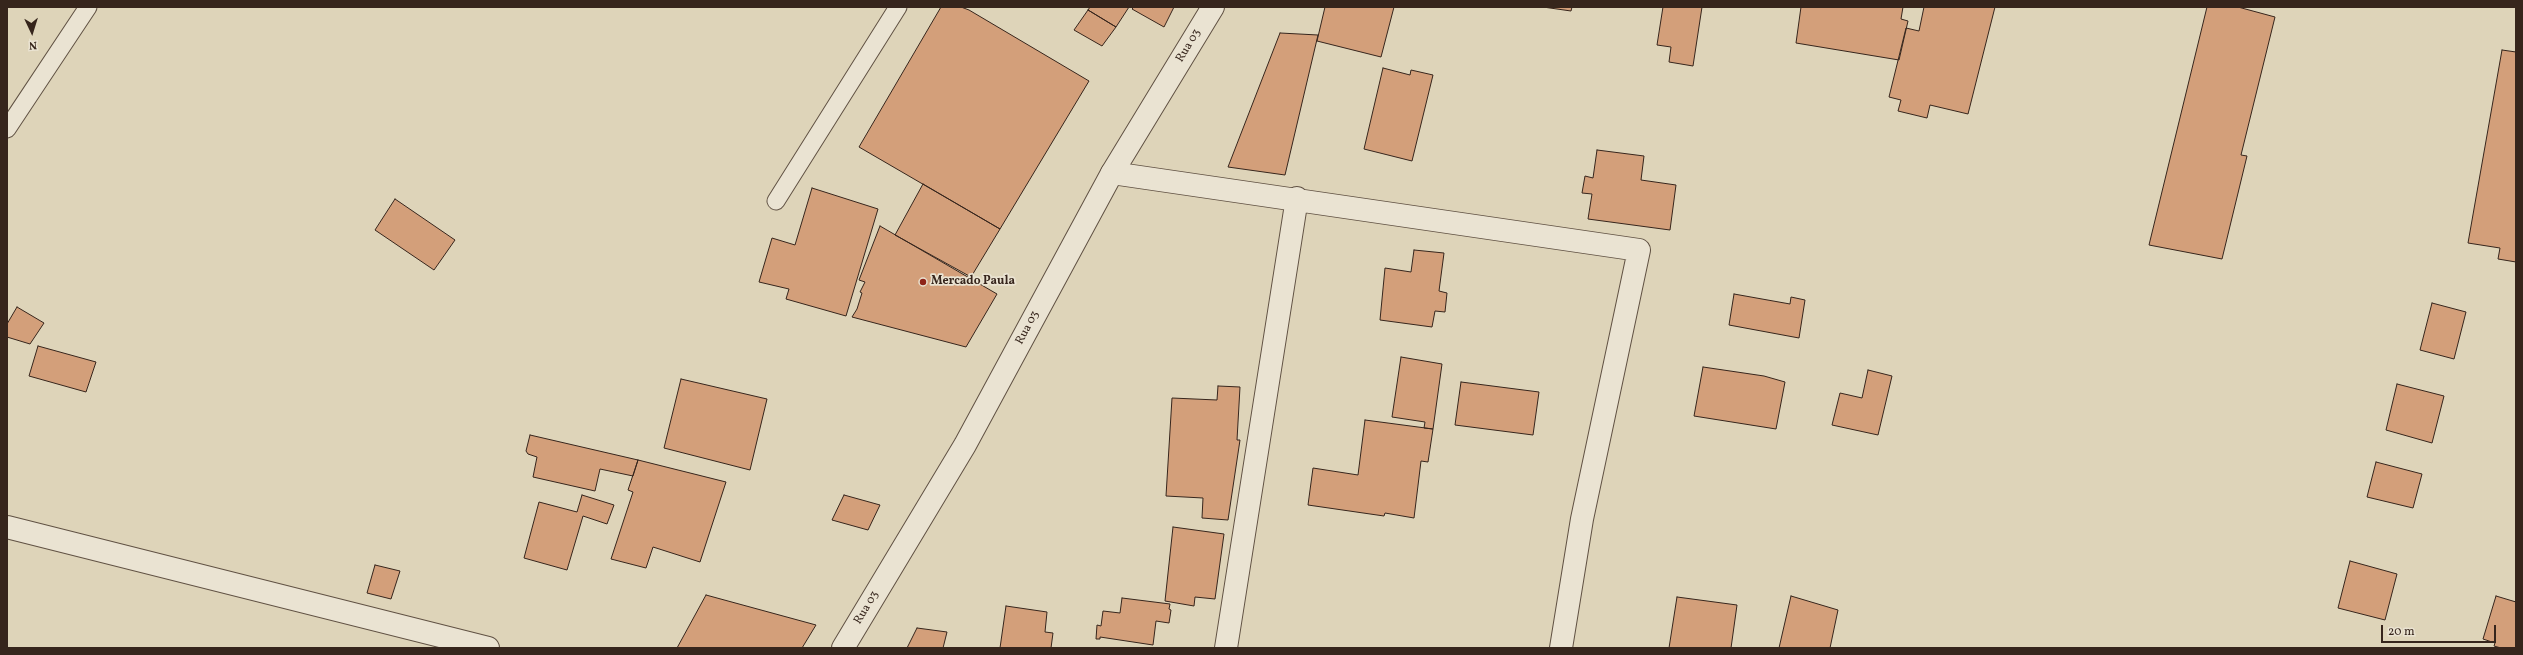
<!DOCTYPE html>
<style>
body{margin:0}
#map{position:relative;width:2523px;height:655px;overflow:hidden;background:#ded4b9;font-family:Vollkorn,serif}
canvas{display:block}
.frame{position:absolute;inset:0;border:8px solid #36251c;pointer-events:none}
.north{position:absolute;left:12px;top:12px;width:40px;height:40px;-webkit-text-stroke:3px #eae3d2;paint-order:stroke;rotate:176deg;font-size:11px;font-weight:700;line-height:16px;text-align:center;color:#36251c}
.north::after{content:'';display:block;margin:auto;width:14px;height:18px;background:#36251c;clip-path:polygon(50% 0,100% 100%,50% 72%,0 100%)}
.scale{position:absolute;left:2381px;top:625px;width:115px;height:18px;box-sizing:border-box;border:2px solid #36251c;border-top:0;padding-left:5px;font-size:12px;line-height:14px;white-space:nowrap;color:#36251c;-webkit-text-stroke:3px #eae3d2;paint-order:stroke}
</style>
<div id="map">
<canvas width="2523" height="655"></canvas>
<div class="frame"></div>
<div class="north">N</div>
<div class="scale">20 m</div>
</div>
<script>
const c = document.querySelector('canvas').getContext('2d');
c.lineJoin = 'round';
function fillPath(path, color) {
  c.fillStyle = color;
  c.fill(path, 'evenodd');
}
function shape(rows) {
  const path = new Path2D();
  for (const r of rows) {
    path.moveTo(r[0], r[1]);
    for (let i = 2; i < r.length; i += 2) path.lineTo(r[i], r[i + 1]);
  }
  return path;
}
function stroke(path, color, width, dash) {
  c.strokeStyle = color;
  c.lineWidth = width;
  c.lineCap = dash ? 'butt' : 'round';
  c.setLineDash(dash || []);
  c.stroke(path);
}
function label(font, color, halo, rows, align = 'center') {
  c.font = font + ' Vollkorn,serif';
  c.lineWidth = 3.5;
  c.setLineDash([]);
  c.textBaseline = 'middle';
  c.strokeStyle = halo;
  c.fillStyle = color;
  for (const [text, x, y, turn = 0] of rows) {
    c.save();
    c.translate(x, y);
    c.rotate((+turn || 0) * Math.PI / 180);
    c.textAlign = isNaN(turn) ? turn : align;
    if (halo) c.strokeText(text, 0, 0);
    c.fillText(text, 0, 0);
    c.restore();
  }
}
const building = shape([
 [941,7,961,7,969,10,1089,81,1000,229,859,147,941,7],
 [1090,7,1129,7,1116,27,1088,10,1090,7],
 [1134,7,1174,7,1164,27,1132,9,1134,7],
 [1325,7,1394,7,1381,57,1317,41,1325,7],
 [1543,7,1572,7,1571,11,1543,7],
 [1663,7,1702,7,1693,66,1669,62,1671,47,1657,45,1663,7],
 [1801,7,1903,7,1901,19,1908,21,1899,60,1796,43,1801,7],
 [1924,7,1995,7,1968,114,1930,105,1927,118,1898,111,1901,100,1889,97,1906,28,1919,31,1924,7],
 [2207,7,2238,7,2275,17,2241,155,2247,156,2222,259,2149,245,2207,7],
 [1088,10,1116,27,1102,46,1074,30,1088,10],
 [1280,33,1318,35,1285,175,1228,167,1280,33],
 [2502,50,2516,52,2516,262,2498,259,2500,248,2468,243,2502,50],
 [1383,68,1410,75,1411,70,1433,75,1412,161,1364,149,1383,68],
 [1597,150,1644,156,1641,180,1676,185,1670,230,1588,219,1592,194,1582,193,1585,176,1593,178,1597,150],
 [923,184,1000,229,971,277,895,235,923,184],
 [812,188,878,209,846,316,786,299,789,289,759,282,772,238,795,245,812,188],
 [395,199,455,240,434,270,375,230,395,199],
 [880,226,997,294,966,347,852,317,857,309,862,293,860,292,865,282,859,280,880,226],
 [1414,250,1444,253,1439,291,1447,293,1445,312,1435,311,1432,327,1380,320,1385,268,1411,272,1414,250],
 [1734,294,1790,304,1791,297,1805,300,1799,338,1729,325,1734,294],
 [2432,303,2466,312,2454,359,2420,350,2432,303],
 [17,307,44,323,30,344,7,337,7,324,17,307],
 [38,346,96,362,86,392,29,376,38,346],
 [1401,357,1442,364,1433,429,1424,428,1425,422,1392,417,1401,357],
 [1703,367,1764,376,1785,382,1776,429,1694,416,1703,367],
 [1868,370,1892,376,1878,435,1832,425,1840,393,1862,398,1868,370],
 [681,379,767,399,750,470,664,448,681,379],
 [1461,382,1539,392,1533,435,1455,425,1461,382],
 [2397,384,2444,396,2432,443,2386,430,2397,384],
 [1218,386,1240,387,1237,440,1240,440,1228,520,1202,518,1203,498,1166,496,1172,398,1217,400,1218,386],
 [1365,420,1433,429,1428,462,1421,461,1414,518,1385,513,1384,516,1308,505,1313,468,1358,475,1365,420],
 [530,435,638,460,633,476,600,469,595,491,533,477,537,457,528,454,526,451,530,435],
 [638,460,726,482,700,562,653,547,646,568,611,559,633,492,628,490,638,460],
 [2376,462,2422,474,2413,508,2367,497,2376,462],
 [582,495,614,505,607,524,583,516,567,570,524,558,539,502,577,512,582,495],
 [844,495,880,505,868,530,832,520,844,495],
 [1173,527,1224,534,1215,599,1195,597,1194,606,1165,601,1173,527],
 [2350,561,2397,574,2385,620,2338,608,2350,561],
 [375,565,400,571,391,599,367,593,375,565],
 [706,595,816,625,802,648,677,648,706,595],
 [1791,596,1838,610,1830,648,1779,648,1791,596],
 [2496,596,2516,602,2516,648,2501,648,2494,646,2495,643,2483,639,2496,596],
 [1677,597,1737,605,1731,648,1669,648,1677,597],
 [1122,598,1170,604,1169,609,1171,610,1169,623,1156,621,1153,645,1100,637,1100,639,1096,639,1097,625,1101,626,1103,611,1120,613,1122,598],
 [1006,606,1047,612,1045,632,1053,633,1051,648,1000,648,1006,606],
 [917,628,947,632,943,648,907,648,917,628]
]);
fillPath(building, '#d39f7a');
stroke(building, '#36251c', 1);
const service = shape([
 [7,129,88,7],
 [776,201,898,7]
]);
const minor = shape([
 [1112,173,1639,250,1582,519,1561,648],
 [7,527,488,648],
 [1226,648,1297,198]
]);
const tertiary = shape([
 [843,648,965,445,1112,173,1213,7]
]);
stroke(service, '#605143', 19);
stroke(minor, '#605143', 24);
stroke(tertiary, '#605143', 24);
stroke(service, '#eae3d2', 17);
stroke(minor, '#eae3d2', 22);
stroke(tertiary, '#eae3d2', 22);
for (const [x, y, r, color] of [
 [923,282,4,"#8f2418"]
]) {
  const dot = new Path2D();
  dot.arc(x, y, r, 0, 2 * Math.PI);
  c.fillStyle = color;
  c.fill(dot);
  stroke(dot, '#eae3d2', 1.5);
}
label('12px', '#36251c', '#eae3d2', [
 ["Rua 03",1189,46,-59],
 ["Rua 03",1028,328,-62],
 ["Rua 03",867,608,-59]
]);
label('bold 12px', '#36251c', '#eae3d2', [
 ["Mercado Paula",931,282]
], 'left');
</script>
